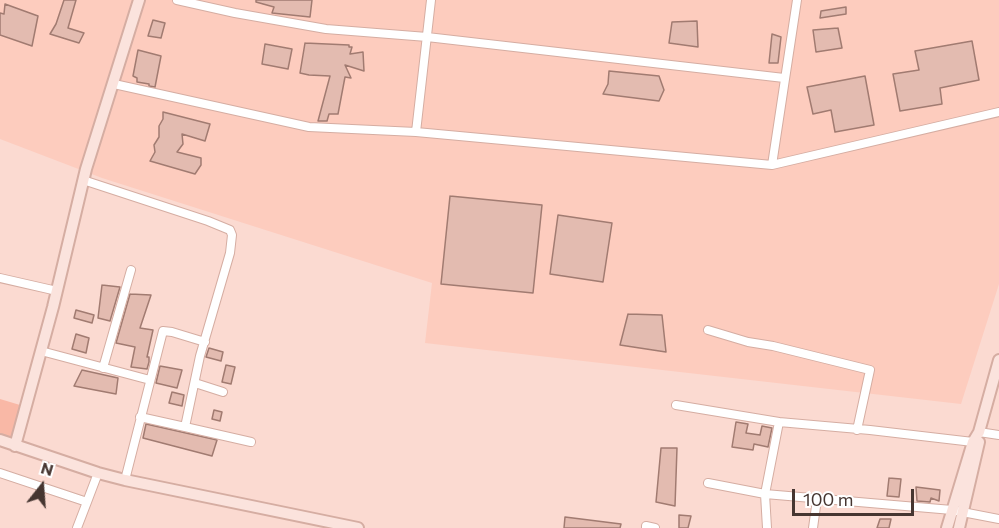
<!DOCTYPE html>
<style>
body{margin:0}
#map{position:relative;width:999px;height:528px;overflow:hidden;background:#fbdad1;font-family:Commissioner,sans-serif}
canvas{display:block}
.north{position:absolute;left:12px;top:456px;width:60px;height:60px;-webkit-text-stroke:4px #fff;paint-order:stroke;rotate:17deg;font-size:16px;font-weight:700;line-height:24px;text-align:center;color:#463631}
.north::after{content:'';display:block;margin:auto;width:21px;height:27px;background:#463631;clip-path:polygon(50% 0,100% 100%,50% 72%,0 100%)}
.scale{position:absolute;left:792px;top:489px;width:122px;height:27px;box-sizing:border-box;border:3px solid #463631;border-top:0;padding-left:8px;font-size:18px;line-height:21px;white-space:nowrap;color:#463631;-webkit-text-stroke:4px #fff;paint-order:stroke}
</style>
<div id="map">
<canvas width="999" height="528"></canvas>
<div class="north">N</div>
<div class="scale">100 m</div>
</div>
<script>
const c = document.querySelector('canvas').getContext('2d');
c.lineJoin = 'round';
function fillPath(path, color) {
  c.fillStyle = color;
  c.fill(path, 'evenodd');
}
function shape(rows) {
  const path = new Path2D();
  for (const r of rows) {
    path.moveTo(r[0], r[1]);
    for (let i = 2; i < r.length; i += 2) path.lineTo(r[i], r[i + 1]);
  }
  return path;
}
function stroke(path, color, width, dash) {
  c.strokeStyle = color;
  c.lineWidth = width;
  c.lineCap = dash ? 'butt' : 'round';
  c.setLineDash(dash || []);
  c.stroke(path);
}
fillPath(shape([
 [0,0,999,0,999,284,961,404,425,343,432,283,102,178,0,139]
]), '#fdccbe');
fillPath(shape([
 [0,399,20,405,11,438,0,435]
]), '#f9b8a6');
const building = shape([
 [64,0,76,0,68,28,84,33,79,43,50,34,56,24,64,0],
 [256,0,312,0,310,17,272,13,274,7,256,2,256,0],
 [5,4,38,16,32,46,0,35,0,13,4,14,5,4],
 [846,7,846,14,820,18,821,11,846,7],
 [153,20,165,23,161,38,148,36,153,20],
 [697,21,698,47,669,43,672,22,697,21],
 [838,28,842,48,816,52,813,30,838,28],
 [772,34,781,37,778,63,769,63,772,34],
 [972,41,979,80,940,88,942,104,900,111,893,74,919,70,915,51,972,41],
 [305,43,349,45,349,47,352,47,350,54,363,52,364,71,345,65,351,78,345,77,338,114,329,114,327,121,318,121,330,76,309,75,300,73,305,43],
 [265,44,292,49,288,69,262,64,265,44],
 [138,50,161,56,155,87,149,86,149,84,137,82,137,78,133,76,138,50],
 [609,71,659,76,664,90,659,101,603,94,608,84,609,71],
 [865,76,874,125,835,132,831,110,813,114,807,87,865,76],
 [163,112,210,124,205,141,182,134,183,144,177,152,201,158,201,165,195,174,150,161,155,152,154,145,159,137,159,126,163,119,163,112],
 [450,196,542,205,533,293,441,284,450,196],
 [558,215,612,223,603,282,550,274,558,215],
 [102,285,120,287,110,321,98,318,102,285],
 [130,294,151,295,140,328,153,330,147,357,149,357,149,362,147,369,131,367,135,347,116,343,130,294],
 [76,310,94,315,92,323,74,318,76,310],
 [628,314,662,315,666,352,620,345,628,314],
 [76,334,89,338,86,353,72,349,76,334],
 [209,348,223,352,221,361,206,357,209,348],
 [226,365,235,367,231,384,222,382,226,365],
 [160,366,182,370,177,388,156,383,160,366],
 [82,370,118,378,116,394,74,386,82,370],
 [172,392,184,395,182,406,169,403,172,392],
 [214,410,222,412,220,421,212,419,214,410],
 [736,422,748,424,746,433,760,435,762,426,772,428,768,447,754,444,753,450,732,447,736,422],
 [146,424,217,440,212,456,143,438,146,424],
 [661,448,677,448,675,506,656,502,661,448],
 [889,478,901,479,899,497,887,496,889,478],
 [916,487,940,490,939,501,931,498,930,502,917,501,916,487],
 [679,515,691,516,688,528,679,528,679,515],
 [565,517,621,524,620,528,564,528,565,517],
 [880,519,891,519,889,528,877,528,880,519]
]);
fillPath(building, '#e3bbb0');
stroke(building, '#a17b71', 1.5);
const street = shape([
 [177,0,235,13,326,29,427,37,784,78],
 [114,84,309,127,416,132,772,165,999,112],
 [416,132,431,0],
 [772,165,797,0],
 [83,180,208,221,230,230,232,235,230,253,200,356,185,427,140,417],
 [0,278,57,291],
 [708,330,748,342,773,346,870,370,857,430],
 [41,351,150,380],
 [103,368,131,270],
 [195,383,223,392],
 [676,405,779,422],
 [185,427,251,442],
 [979,432,999,435],
 [973,442,870,430,779,422,765,494,952,510,999,519],
 [0,473,87,502,98,473],
 [125,480,163,331,172,332,205,342],
 [708,483,765,494,767,528],
 [77,528,87,502],
 [646,528,646,526,655,528],
 [813,528,817,499]
]);
const secondary = shape([
 [0,440,98,473,125,480,358,528],
 [15,446,53,307,86,169,139,0],
 [947,528,973,442,979,432,999,360],
 [959,528,979,442]
]);
stroke(street, '#d5ada2', 10);
stroke(secondary, '#d5ada2', 14);
stroke(street, '#fff', 8);
stroke(secondary, '#fbe3dd', 10);
</script>
